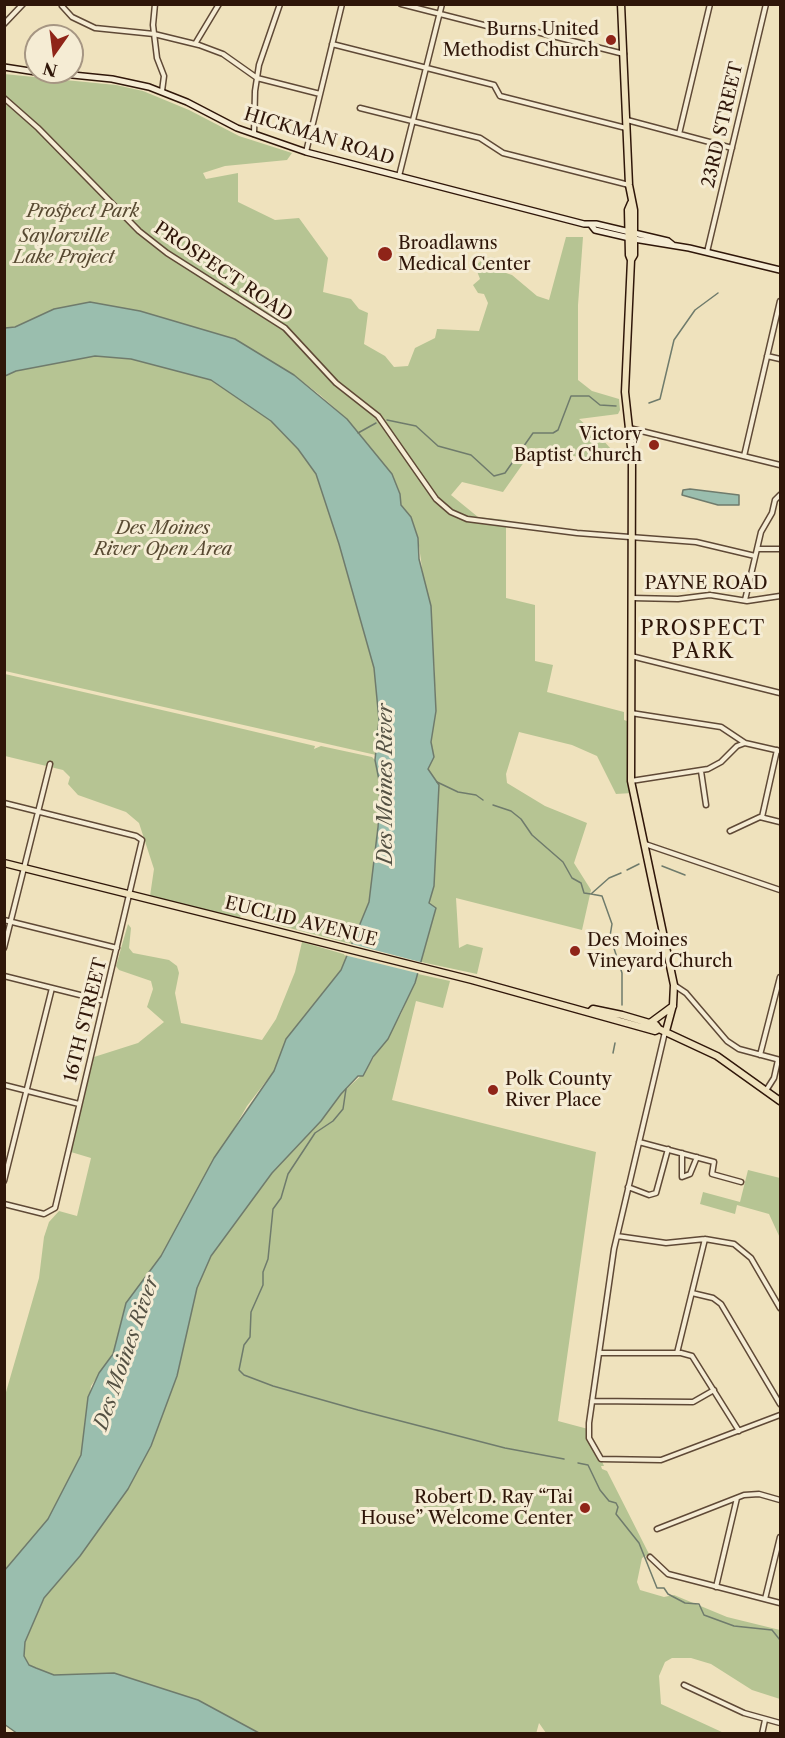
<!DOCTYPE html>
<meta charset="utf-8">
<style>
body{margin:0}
#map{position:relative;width:785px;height:1738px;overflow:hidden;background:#efe2bd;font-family:"Libre Caslon Text",serif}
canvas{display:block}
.frame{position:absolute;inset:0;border:6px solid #2f1609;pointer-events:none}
.north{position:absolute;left:24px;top:24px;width:60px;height:60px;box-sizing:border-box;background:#f5ecd4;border:2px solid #a69683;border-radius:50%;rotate:194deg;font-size:16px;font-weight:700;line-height:24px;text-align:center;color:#2f1609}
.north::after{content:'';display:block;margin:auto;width:21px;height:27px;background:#8f2418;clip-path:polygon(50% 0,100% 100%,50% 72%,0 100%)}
</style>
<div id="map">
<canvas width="785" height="1738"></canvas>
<div class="frame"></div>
<div class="north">N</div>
</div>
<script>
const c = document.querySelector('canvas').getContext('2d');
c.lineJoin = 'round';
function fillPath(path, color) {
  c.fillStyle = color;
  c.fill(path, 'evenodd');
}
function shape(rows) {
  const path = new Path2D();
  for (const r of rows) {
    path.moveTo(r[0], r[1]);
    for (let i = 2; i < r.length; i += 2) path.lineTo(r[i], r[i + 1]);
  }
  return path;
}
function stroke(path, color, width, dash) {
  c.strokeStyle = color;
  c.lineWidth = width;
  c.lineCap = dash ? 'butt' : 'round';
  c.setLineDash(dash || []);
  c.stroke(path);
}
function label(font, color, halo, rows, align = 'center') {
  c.font = font + ' "Libre Caslon Text",serif';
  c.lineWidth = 6;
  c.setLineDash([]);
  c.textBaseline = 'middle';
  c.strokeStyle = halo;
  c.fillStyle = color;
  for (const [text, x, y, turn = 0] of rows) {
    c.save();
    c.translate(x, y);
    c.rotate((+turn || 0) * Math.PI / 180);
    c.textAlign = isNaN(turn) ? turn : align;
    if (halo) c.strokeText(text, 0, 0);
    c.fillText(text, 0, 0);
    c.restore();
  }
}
fillPath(shape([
 [4,74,116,85,143,91,189,110,239,136,292,153,287,160,225,166,203,173,206,179,238,173,238,202,275,220,299,218,328,258,323,292,351,299,359,309,368,313,364,344,385,356,394,367,408,366,415,348,435,338,437,329,479,331,488,303,484,294,478,293,473,285,480,279,475,266,481,261,489,257,508,260,510,262,503,272,512,275,537,296,549,300,566,237,583,237,578,305,578,380,592,391,619,399,620,410,618,414,579,419,602,439,611,449,611,453,599,450,589,459,534,448,503,492,462,482,451,495,478,517,506,520,506,598,535,605,535,661,553,665,547,692,624,712,624,720,630,722,632,793,616,794,597,756,572,745,519,732,506,774,507,783,545,806,587,823,574,863,591,890,582,930,456,898,459,948,467,944,483,948,477,974,421,962,433,919,429,903,437,839,439,785,428,770,434,756,431,742,436,711,434,659,418,538,411,517,401,505,400,493,392,474,347,419,320,395,294,375,235,339,140,311,90,302,54,309,15,327,5,328],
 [95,356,131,359,211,380,271,421,298,449,316,474,339,544,374,668,379,720,376,755,5,671,5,376,16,371],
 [5,674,201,719,315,746,314,749,321,746,372,757,375,760,380,785,375,861,369,902,351,944,270,923,275,905,245,898,240,918,150,896,154,869,139,823,126,812,78,795,68,784,70,777,63,770,5,756],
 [128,924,131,928,129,948,133,953,169,960,177,966,179,973,175,993,181,1023,262,1040,276,1019,295,972,302,942,347,955,341,970,286,1039,274,1071,247,1106,161,1256,132,1296,123,1314,113,1354,91,1386,81,1455,48,1519,5,1571,4,1399,39,1278,44,1237,49,1222,59,1211,77,1216,91,1158,71,1152,72,1147,92,1063,94,1057,138,1043,164,1022,147,1007,153,989,151,981,119,970,116,966],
 [418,974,450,981,443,1008,416,1001,392,1100,596,1152,558,1421,588,1429,604,1466,601,1466,602,1469,607,1471,649,1554,642,1558,637,1582,640,1590,664,1597,674,1595,727,1617,780,1630,780,1699,752,1690,711,1664,691,1658,672,1658,665,1662,659,1676,661,1704,724,1733,546,1733,539,1723,536,1734,259,1733,198,1700,114,1673,54,1675,29,1665,24,1656,25,1642,44,1598,80,1556,128,1489,151,1446,177,1376,197,1288,211,1256,272,1173,321,1121,341,1094,364,1073,401,1014],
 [748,1170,780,1178,780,1238,769,1214,737,1205,735,1214,700,1204,703,1192,740,1202]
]), '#b6c493');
const water = shape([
 [90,302,140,311,235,339,294,375,347,419,392,474,400,494,401,505,411,517,418,538,419,559,431,606,436,711,431,742,434,757,428,769,439,785,434,886,429,903,436,908,415,983,388,1039,373,1057,363,1076,358,1076,341,1094,321,1121,272,1173,211,1256,197,1288,177,1376,151,1446,128,1489,80,1556,44,1598,25,1642,24,1656,29,1665,36,1668,54,1675,114,1673,198,1700,259,1733,18,1734,4,1724,4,1571,48,1519,81,1455,88,1397,99,1373,113,1354,126,1303,161,1256,214,1158,274,1071,286,1039,341,970,369,902,378,827,380,785,375,760,379,720,374,668,339,544,316,474,298,449,271,421,211,380,131,359,95,356,16,371,5,376,5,328,15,327,54,309,90,302],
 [690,489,739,495,739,505,718,505,682,495,683,490,690,489]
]);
fillPath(water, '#9abeae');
stroke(water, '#6f7b6c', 1.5);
fillPath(shape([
 [348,943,424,963,421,974,344,955]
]), '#efe2bd');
stroke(shape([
 [649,403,660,399,674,340,695,310,718,293],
 [387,420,416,426,438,446,471,455,494,476,505,473,533,433,553,433,558,430,571,396,589,396,600,405,616,406],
 [358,433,376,423],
 [437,782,458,792,476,795,483,800],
 [493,805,511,811,521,819,532,835,563,862,572,878,581,883,584,893,591,894,609,878,621,873],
 [662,866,685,875],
 [627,870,639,864],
 [591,894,602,896,612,924,610,936,622,973,622,1005],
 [613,1053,615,1043],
 [346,1089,343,1109,333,1121,315,1133,288,1174,281,1198,273,1209,268,1259,263,1272,263,1285,251,1312,250,1337,244,1345,239,1370,244,1375,273,1386,358,1410,505,1448,564,1459],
 [578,1463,588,1465,600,1490,609,1501,616,1503,618,1507,616,1514,639,1543,657,1588,664,1588,668,1594,685,1603,699,1604,704,1615,734,1626,772,1630,780,1640]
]), '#6f7b6c', 1.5);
const minor = shape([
 [155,4,153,25,157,58,164,76,162,91],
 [401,4,503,30,513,26,624,54],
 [62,6,72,17,95,28,154,34,199,45,223,54,257,78,320,94],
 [4,24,23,4],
 [195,44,219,4],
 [332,44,494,85,500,96,626,128],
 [4,98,38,128,139,231,167,253,285,328,336,383,378,416,436,499,451,512,467,519,577,533,696,542,755,556],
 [360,108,480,138,503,153,629,185],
 [627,120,732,148],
 [254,134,255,91,259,65,280,4],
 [679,134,710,4],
 [306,152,342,4],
 [399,176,442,4],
 [707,252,766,4],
 [767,356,780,359],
 [629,428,780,465],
 [744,456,780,301],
 [757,549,780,549],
 [632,598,678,599,710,595,747,601,780,596],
 [745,600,761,532,772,513,775,500,780,495],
 [631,656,780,693],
 [631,713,721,727,745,743,780,751],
 [701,771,706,805],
 [631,781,708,769,721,762,737,746,745,743],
 [4,803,136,836,142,840,55,1208,44,1214,4,1204],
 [762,817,777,750],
 [730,831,760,817,780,822],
 [645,844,780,890],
 [4,920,117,948],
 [4,948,50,764],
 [4,976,104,1001],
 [674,985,686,993,727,1041,739,1049,780,1060],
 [665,1032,614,1249,589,1423,589,1438,601,1459,661,1460,780,1415],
 [760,1055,780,977],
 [4,1085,79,1104],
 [767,1089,774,1078,778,1060],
 [639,1142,714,1162,712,1174,741,1182],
 [682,1153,682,1177,690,1174,697,1157],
 [4,1181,52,988],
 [628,1187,649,1195,656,1193,668,1149],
 [617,1236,666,1243,705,1239,734,1244,751,1258,780,1308],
 [692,1293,713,1298,721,1304,780,1404],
 [599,1353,681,1353,692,1356,739,1431],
 [677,1353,705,1239],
 [592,1401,693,1402,714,1390],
 [657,1529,744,1495,759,1494,780,1500],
 [650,1557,668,1574,780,1603],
 [716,1587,737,1498],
 [765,1599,780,1537],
 [684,1685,744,1713,780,1723],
 [762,1734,765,1720]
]);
const secondary = shape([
 [4,67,36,72],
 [43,72,112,79,149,87,187,102,237,128,306,152,584,224,596,224,668,241,673,245],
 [591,225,595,230,634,239,689,248,780,270]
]);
const primary = shape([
 [621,4,629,185,634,210,634,255,631,260],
 [631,203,628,210,629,255,631,260,625,392,632,456,631,781,674,985,673,1005,666,1031],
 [4,863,472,980,655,1031,659,1029,717,1056,780,1101],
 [590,1012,593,1009,622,1015,656,1025,659,1029],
 [650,1023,673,1006]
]);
stroke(minor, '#5f4936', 7);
stroke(secondary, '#2f1609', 8);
stroke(primary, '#2f1609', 9);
stroke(minor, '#f5ecd4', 4);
stroke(secondary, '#f5ecd4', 5);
stroke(primary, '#efe2bd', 6);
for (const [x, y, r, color] of [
 [611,40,6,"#8f2418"],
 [385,254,8,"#8f2418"],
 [654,445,6,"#8f2418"],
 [575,951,6,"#8f2418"],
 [493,1090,6,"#8f2418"],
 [585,1508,6,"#8f2418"]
]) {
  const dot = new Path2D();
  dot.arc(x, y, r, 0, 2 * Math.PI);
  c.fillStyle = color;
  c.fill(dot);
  stroke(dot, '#f5ecd4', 2);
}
label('18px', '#2f1609', '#f5ecd4', [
 ["Burns United",599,30],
 ["Methodist Church",599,51],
 ["Broadlawns",398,244,"left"],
 ["Medical Center",398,265,"left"],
 ["Victory",642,435],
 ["Baptist Church",642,456],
 ["Des Moines",587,941,"left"],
 ["Vineyard Church",587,962,"left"],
 ["Polk County",505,1080,"left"],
 ["River Place",505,1101,"left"],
 ["Robert D. Ray “Tai",573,1498],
 ["House” Welcome Center",573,1519]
], 'right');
label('18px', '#2f1609', '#f5ecd4', [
 ["23RD STREET",723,125,-77],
 ["HICKMAN ROAD",319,137,17],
 ["PROSPECT ROAD",223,272,34],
 ["PAYNE ROAD",706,584],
 ["EUCLID AVENUE",301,922,14],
 ["16TH STREET",86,1020,-76]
]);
label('italic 18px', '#584a32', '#f5ecd4', [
 ["Prospect Park",83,212],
 ["Saylorville",64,237],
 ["Lake Project",64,258],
 ["Des Moines",163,529],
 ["River Open Area",163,550]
]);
c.letterSpacing = '1.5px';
label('20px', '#2f1609', '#f5ecd4', [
 ["PROSPECT",703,629],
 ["PARK",703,652]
]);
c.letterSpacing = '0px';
label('italic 20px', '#545143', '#f5ecd4', [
 ["Des Moines River",386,784,-90],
 ["Des Moines River",127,1353,-71]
]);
</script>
